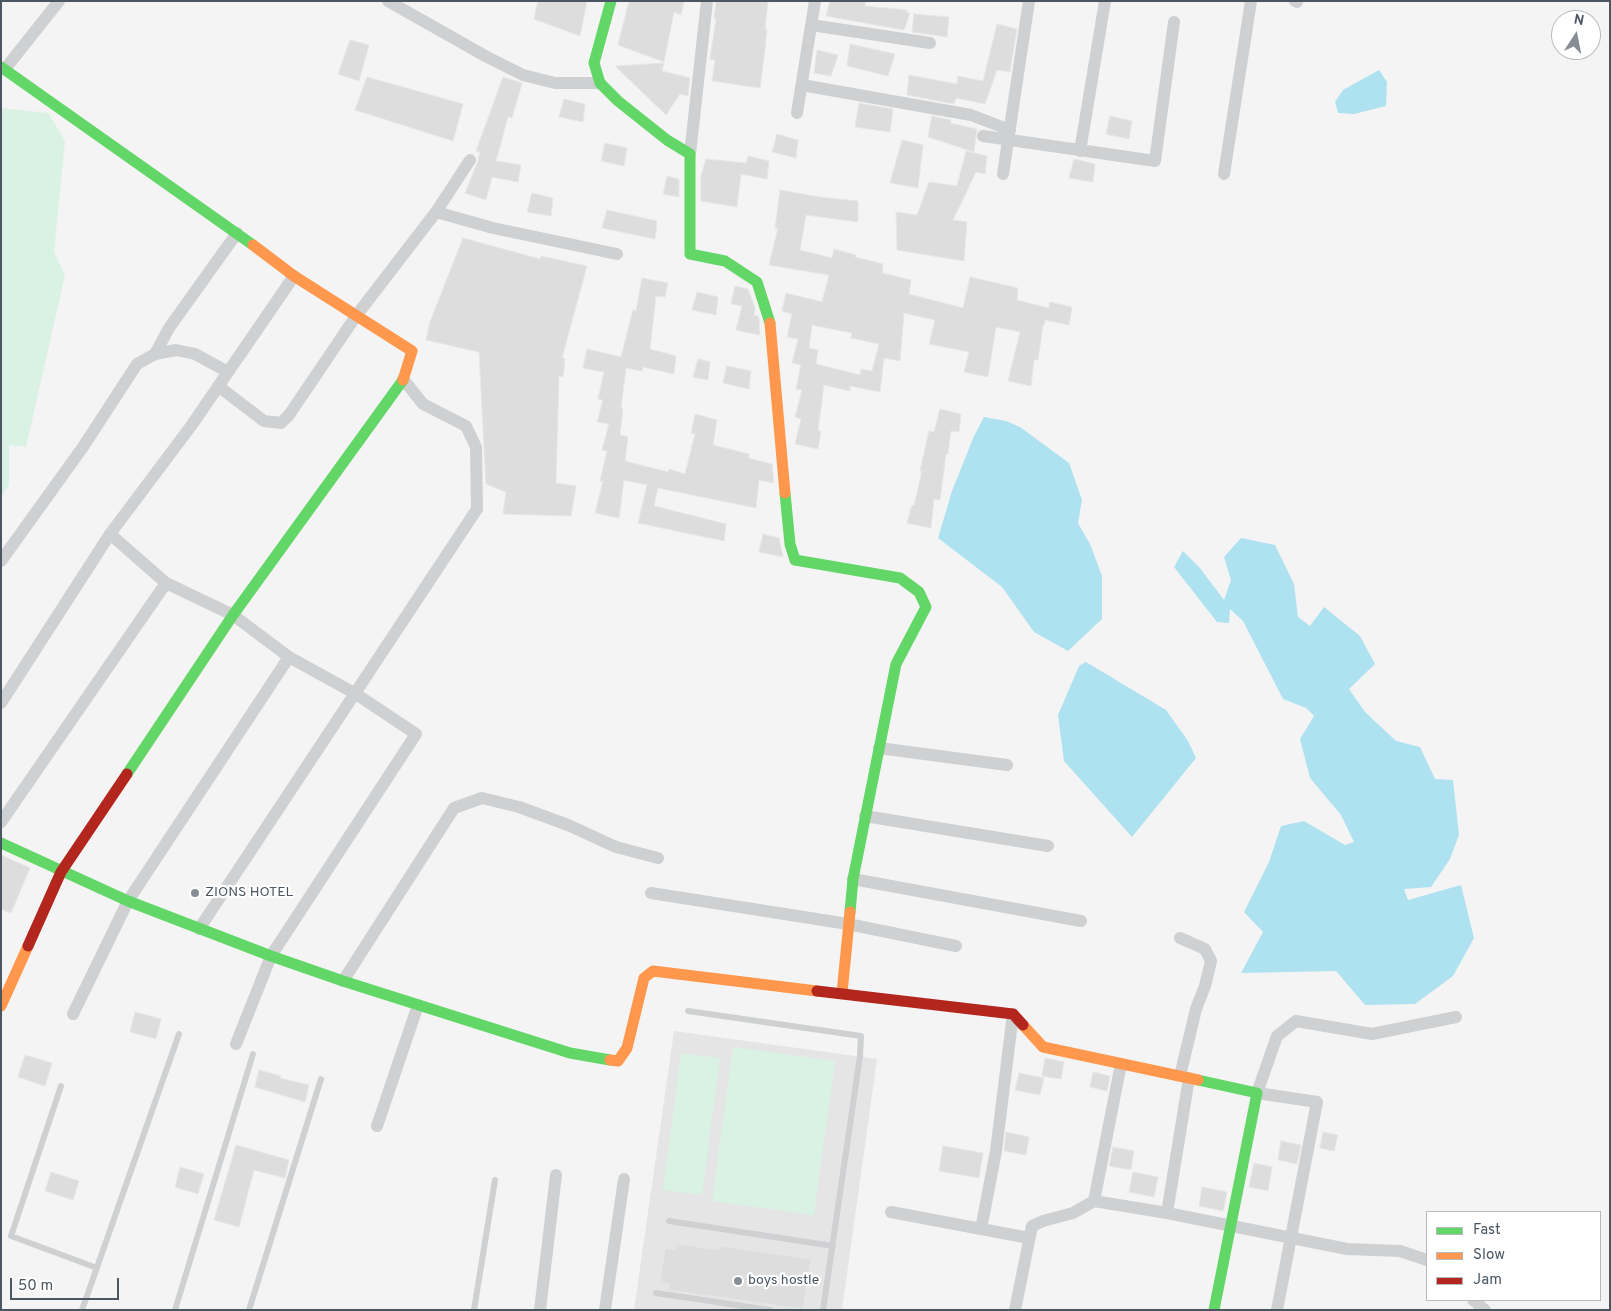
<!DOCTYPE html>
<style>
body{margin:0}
#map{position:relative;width:1611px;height:1311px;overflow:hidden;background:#f4f4f4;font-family:Overpass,sans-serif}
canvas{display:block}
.frame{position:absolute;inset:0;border:2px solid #4a5661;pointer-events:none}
.legend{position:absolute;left:1426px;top:1211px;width:175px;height:90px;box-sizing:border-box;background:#fff;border:1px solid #b7bbc0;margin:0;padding:6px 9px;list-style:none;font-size:15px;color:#4a5661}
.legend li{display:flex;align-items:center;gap:10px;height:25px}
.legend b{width:25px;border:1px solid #b7bbc0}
.north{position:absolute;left:1551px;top:10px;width:50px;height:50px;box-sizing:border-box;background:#fff;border:1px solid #b7bbc0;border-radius:50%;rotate:11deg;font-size:14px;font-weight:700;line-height:20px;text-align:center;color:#4a5661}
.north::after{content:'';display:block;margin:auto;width:18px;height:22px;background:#868d94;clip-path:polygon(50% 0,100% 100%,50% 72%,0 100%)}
.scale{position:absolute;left:10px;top:1278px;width:109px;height:22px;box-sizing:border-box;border:2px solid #4a5661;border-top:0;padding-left:6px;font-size:15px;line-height:18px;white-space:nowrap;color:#4a5661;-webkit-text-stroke:4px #fff;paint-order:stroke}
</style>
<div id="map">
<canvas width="1611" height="1311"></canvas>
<div class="frame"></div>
<ul class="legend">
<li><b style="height:6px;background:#63d668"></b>Fast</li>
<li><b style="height:6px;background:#ff974d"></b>Slow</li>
<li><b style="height:6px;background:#b3261e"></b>Jam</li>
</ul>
<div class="north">N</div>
<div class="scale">50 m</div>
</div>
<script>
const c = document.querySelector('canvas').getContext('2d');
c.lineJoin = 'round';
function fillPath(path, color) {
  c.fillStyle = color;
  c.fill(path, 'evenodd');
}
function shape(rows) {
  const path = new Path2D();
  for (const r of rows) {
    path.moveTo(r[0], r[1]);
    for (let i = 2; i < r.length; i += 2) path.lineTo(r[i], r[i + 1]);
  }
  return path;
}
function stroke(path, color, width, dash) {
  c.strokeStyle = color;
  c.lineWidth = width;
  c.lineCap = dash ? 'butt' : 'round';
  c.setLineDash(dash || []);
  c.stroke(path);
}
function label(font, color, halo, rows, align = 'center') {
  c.font = font + ' Overpass,sans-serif';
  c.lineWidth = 4.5;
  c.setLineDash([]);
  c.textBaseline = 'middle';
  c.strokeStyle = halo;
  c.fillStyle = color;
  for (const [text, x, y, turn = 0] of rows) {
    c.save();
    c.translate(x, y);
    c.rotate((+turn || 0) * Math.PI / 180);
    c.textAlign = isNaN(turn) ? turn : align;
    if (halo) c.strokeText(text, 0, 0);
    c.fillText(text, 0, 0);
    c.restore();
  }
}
fillPath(shape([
 [674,1031,877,1059,842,1310,634,1310]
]), '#e6e5e6');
fillPath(shape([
 [1,108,48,113,65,141,54,252,65,275,26,447,9,445,9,485,1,497],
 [733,1047,835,1061,814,1215,712,1201],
 [681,1053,720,1058,702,1195,663,1190]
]), '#d9f2e3');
fillPath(shape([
 [1379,70,1387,82,1386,106,1354,114,1338,113,1335,102,1343,90],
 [984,417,1006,421,1020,427,1069,463,1082,500,1078,523,1090,544,1102,576,1102,619,1068,651,1034,632,1002,587,938,538,952,491,974,436],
 [1241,538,1275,545,1294,584,1298,617,1310,626,1324,607,1360,636,1375,664,1349,689,1365,712,1396,741,1420,747,1435,779,1453,780,1459,835,1450,859,1431,887,1404,889,1408,900,1461,885,1474,938,1453,976,1415,1004,1365,1005,1336,971,1241,973,1263,932,1244,912,1269,862,1281,826,1304,821,1345,845,1354,842,1341,815,1310,778,1300,739,1314,716,1306,708,1283,699,1243,621,1230,609,1229,623,1217,622,1174,567,1183,551,1200,568,1224,600,1231,580,1224,557],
 [1086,662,1166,710,1188,741,1196,758,1132,837,1064,761,1058,715,1079,666]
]), '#aee2f0');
const building = shape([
 [538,1,587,1,580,36,534,19,538,1],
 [629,1,684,1,681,15,674,12,664,62,618,45,629,1],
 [716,1,768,1,765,29,767,29,765,49,760,88,712,81,715,60,710,59,716,19,714,19,716,1],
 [830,1,866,1,865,6,907,10,907,13,910,13,904,30,826,16,830,1],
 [914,14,949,17,947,37,912,32,914,14],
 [997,24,1017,29,1014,47,1010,72,997,70,985,104,956,98,954,104,907,95,909,75,957,84,958,76,983,81,997,24],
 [350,40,369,45,359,81,338,74,350,40],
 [850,44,895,54,888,76,847,66,850,44],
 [817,50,838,55,831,76,814,73,817,50],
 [664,63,662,71,690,78,688,96,680,94,666,115,615,66,664,63],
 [367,77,463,104,453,141,355,110,367,77],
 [503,77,522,83,512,118,508,117,496,161,521,165,518,182,492,177,486,200,465,193,478,161,480,152,476,151,503,77],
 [564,99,585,104,583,122,559,117,564,99],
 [859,103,893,109,890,132,855,127,859,103],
 [932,116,951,120,950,123,977,129,974,152,928,137,932,116],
 [1110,116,1132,121,1129,139,1106,134,1110,116],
 [777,134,798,140,796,158,772,152,777,134],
 [902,140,923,145,918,188,890,183,902,140],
 [605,143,627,148,624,166,601,161,605,143],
 [966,151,987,156,985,174,976,172,953,220,967,222,964,261,897,250,896,212,917,215,929,182,957,186,966,151],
 [748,156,769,161,767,179,741,174,737,207,701,201,701,176,706,159,746,163,748,156],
 [1074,159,1095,164,1093,182,1069,178,1074,159],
 [667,176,679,179,679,197,663,194,667,176],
 [780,190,820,197,858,201,858,222,806,215,800,250,832,258,834,249,856,255,855,257,883,264,882,273,911,280,909,294,963,308,970,277,1018,288,1017,300,1049,308,1050,302,1072,307,1069,325,1045,320,1044,325,1043,325,1038,360,1034,360,1031,386,1008,381,1020,332,996,327,988,377,964,372,969,352,929,344,935,320,904,313,900,361,884,358,880,392,850,386,850,391,824,385,818,431,821,431,818,449,795,444,801,419,795,417,802,390,796,389,801,365,792,363,798,339,787,337,792,314,782,311,786,293,822,302,829,275,769,265,778,228,775,228,780,190],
 [812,325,852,333,851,338,879,344,872,371,861,369,860,375,816,364,818,350,809,348,812,325],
 [532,193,553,198,551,216,527,212,532,193],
 [607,210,657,221,655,239,602,228,607,210],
 [463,238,540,259,541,256,587,266,562,358,565,359,563,377,559,376,556,483,576,486,571,516,503,514,506,492,486,484,479,352,426,340,430,322,463,238],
 [642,278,668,283,665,297,656,296,650,349,676,356,674,374,643,367,642,371,626,368,621,408,623,409,620,435,628,437,625,461,668,472,669,469,685,474,695,434,691,433,695,414,717,420,713,445,749,454,748,458,772,464,774,483,759,480,756,508,658,488,654,506,726,524,724,541,638,523,647,485,624,480,619,518,595,513,603,481,600,481,607,451,602,450,609,424,597,422,603,400,598,399,604,372,583,368,587,349,621,357,633,310,636,311,642,278],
 [735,286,748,289,755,308,754,315,758,316,759,319,760,335,736,330,742,306,731,304,735,286],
 [697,292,718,297,716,315,692,310,697,292],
 [698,359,710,362,708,380,693,377,698,359],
 [727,366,751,371,749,389,723,383,727,366],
 [940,409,961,414,959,432,951,431,948,454,946,454,940,500,934,499,931,528,907,523,912,505,914,506,922,471,920,471,929,431,934,432,940,409],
 [763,534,779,538,783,557,759,552,763,534],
 [1,855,30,868,11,913,1,909,1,855],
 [135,1012,161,1019,156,1039,130,1032,135,1012],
 [25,1055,52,1063,45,1086,18,1077,25,1055],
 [1045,1058,1064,1062,1061,1079,1042,1076,1045,1058],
 [259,1070,281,1076,280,1078,309,1085,305,1102,255,1087,259,1070],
 [1093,1072,1110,1076,1107,1091,1090,1087,1093,1072],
 [1019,1073,1044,1078,1040,1095,1015,1090,1019,1073],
 [1006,1132,1029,1137,1026,1155,1004,1151,1006,1132],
 [1323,1132,1338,1135,1334,1151,1320,1148,1323,1132],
 [1281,1141,1301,1145,1297,1164,1278,1160,1281,1141],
 [236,1145,289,1160,285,1178,254,1170,239,1227,214,1220,236,1145],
 [943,1146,983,1153,979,1178,939,1171,943,1146],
 [1113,1147,1134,1151,1131,1170,1109,1166,1113,1147],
 [1254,1163,1272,1167,1268,1191,1249,1187,1254,1163],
 [180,1167,204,1174,198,1194,175,1187,180,1167],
 [51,1172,79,1181,73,1200,45,1191,51,1172],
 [1133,1172,1158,1177,1154,1197,1129,1192,1133,1172],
 [1202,1187,1227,1192,1223,1211,1199,1206,1202,1187],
 [676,1244,719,1250,720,1246,811,1259,803,1309,669,1290,670,1284,660,1283,665,1248,675,1250,676,1244]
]);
fillPath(building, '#ddddde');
stroke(building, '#e5e6e7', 1);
stroke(shape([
 [688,1011,861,1036,860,1056,823,1310],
 [61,1086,11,1236,97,1268],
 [669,1221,833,1246],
 [656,1293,770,1310],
 [82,1310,179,1034],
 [175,1310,253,1054],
 [249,1310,321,1079],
 [474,1310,495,1180]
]), '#ced0d2', 6);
stroke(shape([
 [388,1,487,57,523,75,555,83,600,83],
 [1295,1,1297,2],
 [811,25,930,43],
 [5,69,59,1],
 [802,85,971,115,1010,130],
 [797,113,815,1],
 [983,136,1155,161,1174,22],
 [1080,151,1105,1],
 [690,154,707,1],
 [1003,174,1029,1],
 [1224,174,1251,1],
 [436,212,493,228,617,254],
 [155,354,176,350,195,354,228,372],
 [218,386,264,421,281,423,289,415,356,316,436,212,470,160],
 [110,534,166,583,233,615,289,657,356,694,416,734,271,956,236,1044],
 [1,561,83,447,137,364,155,354,169,328,237,233],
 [1,703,110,534,191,426,294,276],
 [879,748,1007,765],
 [865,816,1048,846],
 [1,822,166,583],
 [853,879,1081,921],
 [651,893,848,924,956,946],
 [199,929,477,509,476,447,466,426,423,404,403,379],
 [343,981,454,808,482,798,519,807,568,825,616,847,658,858],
 [73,1014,128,901,289,657],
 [1180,1076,1196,1009,1205,986,1211,961,1205,949,1180,938],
 [377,1126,418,1005],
 [1094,1201,1167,1213,1347,1249,1400,1251,1427,1260],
 [891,1212,1029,1238],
 [1167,1213,1189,1078],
 [981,1229,996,1151,1013,1014],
 [1473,1300,1485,1310],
 [540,1310,556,1175],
 [605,1310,624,1179],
 [1015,1310,1032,1226,1043,1221,1073,1213,1094,1201,1121,1064],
 [1277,1310,1317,1102,1257,1093,1277,1036,1296,1021,1372,1034,1456,1017]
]), '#ced0d2', 12);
stroke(shape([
 [611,1,594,63,600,83,618,101,667,140,690,154,690,254,725,261,757,282,770,323],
 [1,67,253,245],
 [785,493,790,544,795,560,900,578,919,592,926,607,896,664,853,879,850,912],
 [127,774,233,615,403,380],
 [1,843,128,901,271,956,343,981,570,1053,610,1060],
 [1198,1080,1257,1093,1214,1310]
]), '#63d668', 11);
stroke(shape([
 [253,245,294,276,412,351,403,380],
 [770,323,785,493],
 [842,993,850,912],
 [1,1006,28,946],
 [1023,1025,1043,1047,1198,1080],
 [610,1060,618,1061,627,1048,644,978,653,971,817,991]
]), '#ff974d', 11);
stroke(shape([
 [28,946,61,872,127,774],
 [817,991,1013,1014,1023,1025]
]), '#b3261e', 11);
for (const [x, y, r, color] of [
 [195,893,5,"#868d94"],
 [738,1281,5,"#868d94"]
]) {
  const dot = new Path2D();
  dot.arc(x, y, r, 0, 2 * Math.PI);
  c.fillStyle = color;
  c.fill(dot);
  stroke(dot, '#fff', 2);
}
label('14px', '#4a5661', '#fff', [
 ["ZIONS HOTEL",205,893],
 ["boys hostle",748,1281]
], 'left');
</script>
